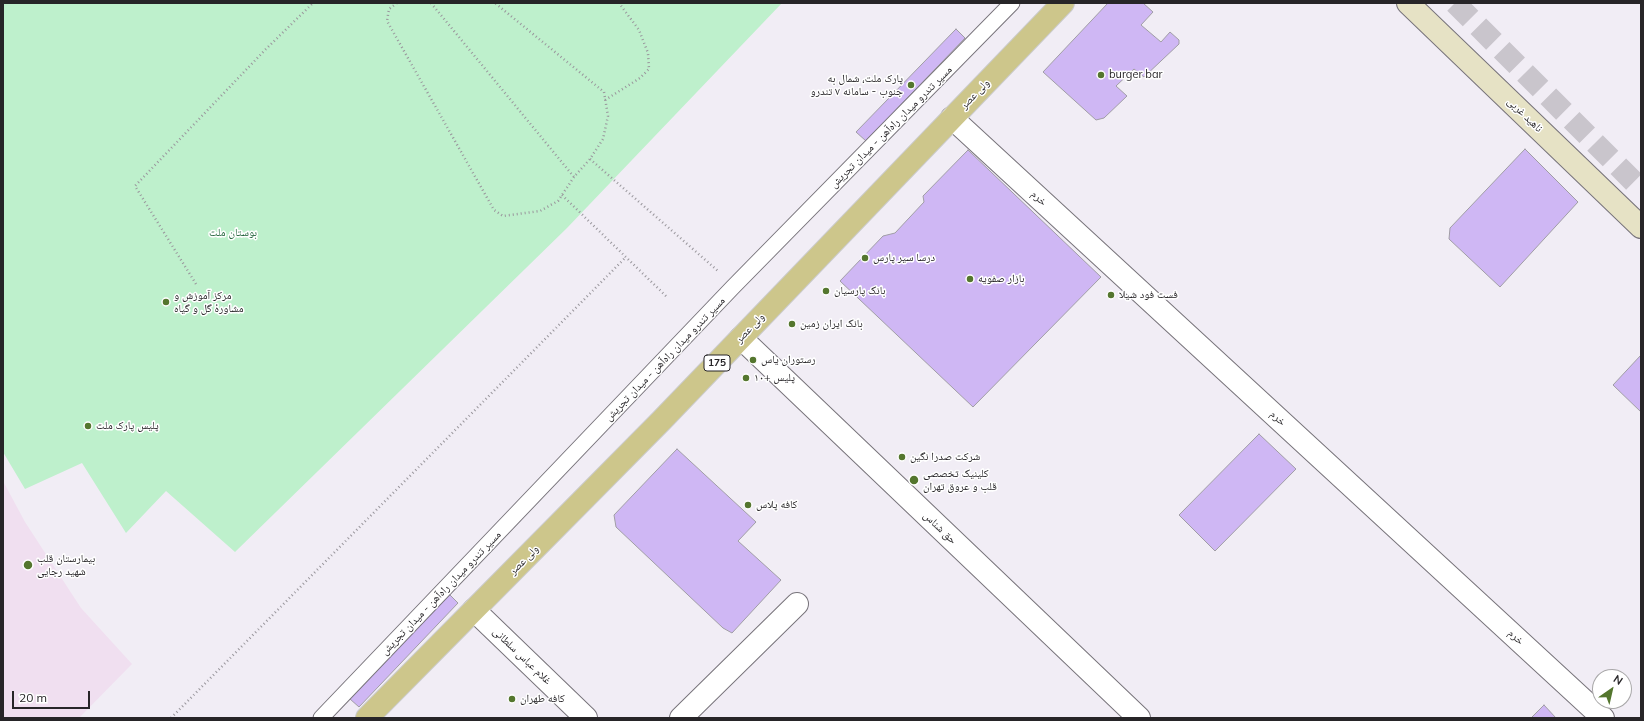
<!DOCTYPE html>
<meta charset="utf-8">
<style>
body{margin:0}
#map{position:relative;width:1644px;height:721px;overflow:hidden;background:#f1edf5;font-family:Mulish,sans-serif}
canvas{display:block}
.frame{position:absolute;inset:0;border:4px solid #272528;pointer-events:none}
.north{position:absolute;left:1592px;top:669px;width:40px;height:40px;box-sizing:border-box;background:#fff;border:1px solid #a9a8a9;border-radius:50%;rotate:34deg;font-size:11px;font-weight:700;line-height:16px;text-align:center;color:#272528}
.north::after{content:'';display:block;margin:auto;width:14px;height:18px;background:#54762e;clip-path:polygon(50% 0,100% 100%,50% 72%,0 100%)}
.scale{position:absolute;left:12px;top:691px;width:78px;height:18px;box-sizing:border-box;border:2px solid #272528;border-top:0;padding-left:5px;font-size:12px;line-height:14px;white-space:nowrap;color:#272528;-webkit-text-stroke:3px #fff;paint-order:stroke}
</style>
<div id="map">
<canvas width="1644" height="721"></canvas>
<div class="frame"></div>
<div class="north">N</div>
<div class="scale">20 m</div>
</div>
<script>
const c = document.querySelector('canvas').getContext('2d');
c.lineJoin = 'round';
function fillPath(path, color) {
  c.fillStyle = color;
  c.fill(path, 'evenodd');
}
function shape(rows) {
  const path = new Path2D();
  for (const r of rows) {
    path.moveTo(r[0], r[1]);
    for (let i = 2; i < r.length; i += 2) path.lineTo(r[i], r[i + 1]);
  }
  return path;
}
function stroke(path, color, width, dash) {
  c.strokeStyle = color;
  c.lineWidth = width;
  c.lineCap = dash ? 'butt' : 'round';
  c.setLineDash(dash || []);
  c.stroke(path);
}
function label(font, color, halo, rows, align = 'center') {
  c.font = font + ' Mulish,"Noto Naskh Arabic",sans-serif';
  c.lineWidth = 3;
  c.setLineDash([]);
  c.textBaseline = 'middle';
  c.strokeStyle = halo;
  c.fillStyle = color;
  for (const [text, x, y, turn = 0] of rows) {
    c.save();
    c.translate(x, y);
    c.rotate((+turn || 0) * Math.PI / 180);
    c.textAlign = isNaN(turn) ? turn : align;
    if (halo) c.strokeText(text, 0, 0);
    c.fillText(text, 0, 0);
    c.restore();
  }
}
fillPath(shape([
 [3,481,25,522,81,608,132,664,79,718,3,718]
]), '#f0dff0');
fillPath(shape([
 [3,3,782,3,567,228,235,552,166,491,126,533,82,463,25,489,3,452]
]), '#bef0cc');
const building = shape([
 [1108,3,1143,3,1153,12,1141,25,1161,42,1170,32,1179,40,1179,44,1144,77,1134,69,1116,86,1127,96,1104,118,1096,120,1043,72,1108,3],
 [956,29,965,38,866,141,856,132,956,29],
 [1525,149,1578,202,1500,287,1449,239,1450,228,1525,149],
 [968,150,1101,277,973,407,840,281,883,236,895,233,924,202,923,196,968,150],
 [1641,355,1641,412,1613,385,1641,355],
 [1259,434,1296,469,1215,551,1179,515,1259,434],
 [677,449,756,522,738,541,781,580,732,633,723,628,616,527,614,515,677,449],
 [449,594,458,603,359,707,350,699,449,594],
 [1544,705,1556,718,1531,718,1544,705]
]);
fillPath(building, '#cfb7f4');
stroke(building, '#a09da5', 1);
stroke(shape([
 [1455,3,1641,189]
]), '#c9c5cc', 22, [22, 11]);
const lane = shape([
 [321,718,733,287,1012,3]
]);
const street = shape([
 [952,118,1603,718],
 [741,338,1139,718],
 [474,610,586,718],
 [681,718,797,604]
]);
const secondary = shape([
 [1408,3,1641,227]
]);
const primary = shape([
 [367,718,661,421,1063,3]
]);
stroke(lane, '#77737a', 17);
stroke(street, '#77737a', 24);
stroke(secondary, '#77737a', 24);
stroke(primary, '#cbcbcb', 24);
stroke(shape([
 [397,3,389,9,387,21,494,210,503,216,540,211,558,201,574,177],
 [431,3,574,177,590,159,603,139,608,116,604,92,495,3],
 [605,100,640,78,649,69,648,53,639,30,619,3],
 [590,159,718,271],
 [562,195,667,297],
 [196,284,135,186,265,50,313,3],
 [171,718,626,257]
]), '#99969c', 2.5, [1, 3]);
stroke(lane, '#fff', 15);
stroke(street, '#fff', 22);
stroke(secondary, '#e6e2c5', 22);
stroke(primary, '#cdc68b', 22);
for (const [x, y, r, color] of [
 [1101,75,4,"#54762e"],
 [911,85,4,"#54762e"],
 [865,258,4,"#54762e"],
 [970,279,4,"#54762e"],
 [826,291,4,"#54762e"],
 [1111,295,4,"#54762e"],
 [166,302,4,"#54762e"],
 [792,324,4,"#54762e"],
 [753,360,4,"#54762e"],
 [746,378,4,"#54762e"],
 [88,426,4,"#54762e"],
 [902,457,4,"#54762e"],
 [914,480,5,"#54762e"],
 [748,505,4,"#54762e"],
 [28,565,5,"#54762e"],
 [512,699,4,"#54762e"]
]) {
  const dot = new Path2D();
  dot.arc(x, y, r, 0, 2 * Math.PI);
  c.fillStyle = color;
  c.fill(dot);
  stroke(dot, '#fff', 1.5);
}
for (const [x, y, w] of [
 [717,363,26]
]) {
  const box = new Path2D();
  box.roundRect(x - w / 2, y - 8, w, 16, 3);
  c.fillStyle = '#fff';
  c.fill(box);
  stroke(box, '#272528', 1);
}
label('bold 10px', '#272528', null, [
 ["175",717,363]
]);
label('11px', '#272528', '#fff', [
 ["burger bar",1109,75],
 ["پارک ملت، شمال به",903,79,"right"],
 ["جنوب - سامانه ۷ تندرو",903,92,"right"],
 ["درسا سیر پارس",873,258],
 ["بازار صفویه",978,279],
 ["بانک پارسیان",834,291],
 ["فست فود شیلا",1119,295],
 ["مرکز آموزش و",174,296],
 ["مشاورهٔ گل و گیاه",174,309],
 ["بانک ایران زمین",800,324],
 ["رستوران یاس",761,360],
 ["پلیس +۱۰",754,378],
 ["پلیس پارک ملت",96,426],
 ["شرکت صدرا نگین",910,457],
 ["کلینیک تخصصی",923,474],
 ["قلب و عروق تهران",923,487],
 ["کافه پلاس",756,505],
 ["بیمارستان قلب",37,559],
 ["شهید رجایی",37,572],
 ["کافه طهران",520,699]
], 'left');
label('11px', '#272528', '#fff', [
 ["ولی عصر",975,94,-46],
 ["ناهید غربی",1525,115,44],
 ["مسیر تندرو میدان راه‌آهن - میدان تجریش",891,127,-45],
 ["خرم",1039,198,43],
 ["ولی عصر",750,328,-46],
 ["مسیر تندرو میدان راه‌آهن - میدان تجریش",665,359,-46],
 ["خرم",1278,418,43],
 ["حق شناس",940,528,44],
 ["ولی عصر",524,560,-45],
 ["مسیر تندرو میدان راه‌آهن - میدان تجریش",441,593,-46],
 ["خرم",1516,637,43],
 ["غلام عباس سلطانی",522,656,44]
]);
label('11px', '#22643c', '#fff', [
 ["بوستان ملت",233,233]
]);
</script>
